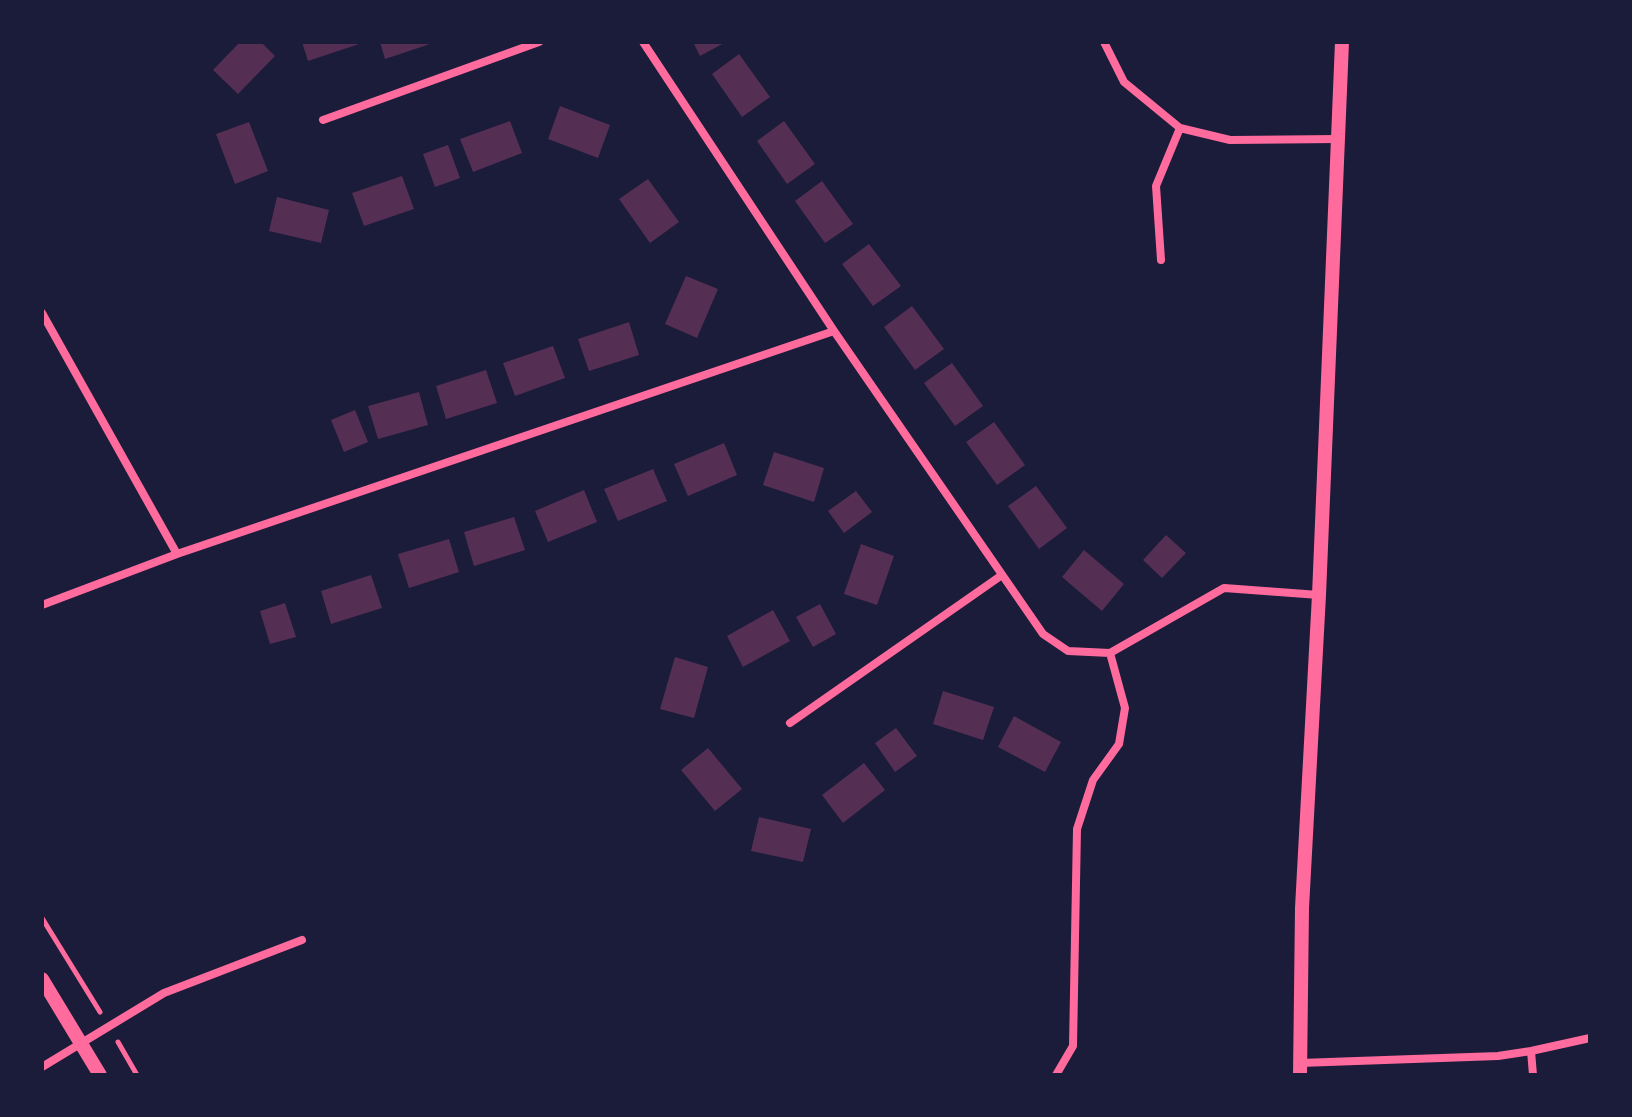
<!DOCTYPE html>
<style>
body{margin:0}
#map{position:relative;width:1632px;height:1117px;overflow:hidden;background:#1b1b3a;font-family:Rubik,sans-serif}
canvas{display:block}
.frame{position:absolute;inset:0;border:44px solid #1b1b3a;pointer-events:none}
</style>
<div id="map">
<canvas width="1632" height="1117"></canvas>
<div class="frame"></div>
</div>
<script>
const c = document.querySelector('canvas').getContext('2d');
c.lineJoin = 'round';
function fillPath(path, color) {
  c.fillStyle = color;
  c.fill(path, 'evenodd');
}
function shape(rows) {
  const path = new Path2D();
  for (const r of rows) {
    path.moveTo(r[0], r[1]);
    for (let i = 2; i < r.length; i += 2) path.lineTo(r[i], r[i + 1]);
  }
  return path;
}
function stroke(path, color, width, dash) {
  c.strokeStyle = color;
  c.lineWidth = width;
  c.lineCap = dash ? 'butt' : 'round';
  c.setLineDash(dash || []);
  c.stroke(path);
}
fillPath(shape([
 [240,42,261,42,275,56,238,94,213,70],
 [302,42,358,42,359,44,308,61],
 [380,42,433,42,433,43,385,59],
 [693,42,726,42,700,56],
 [739,54,770,97,742,117,712,74],
 [560,106,610,125,598,158,548,139],
 [510,121,522,153,473,172,460,139],
 [784,121,815,164,787,184,757,141],
 [249,122,268,171,235,184,216,134],
 [448,145,460,178,435,187,423,154],
 [402,176,414,209,364,226,352,193],
 [648,179,679,222,650,243,619,199],
 [822,181,853,224,825,243,795,201],
 [277,197,329,210,321,243,269,231],
 [869,244,901,286,873,306,842,264],
 [686,276,718,289,697,338,665,324],
 [912,306,944,349,915,370,884,327],
 [629,322,639,355,589,371,578,339],
 [553,346,565,378,515,396,503,363],
 [952,363,983,406,955,426,924,383],
 [486,370,497,403,446,419,436,386],
 [419,392,428,425,378,439,368,406],
 [355,410,368,442,344,452,331,420],
 [994,422,1025,465,997,485,966,442],
 [724,443,737,475,688,496,674,464],
 [774,452,824,468,814,502,763,485],
 [653,469,667,501,618,521,604,489],
 [1036,486,1067,528,1039,549,1008,506],
 [584,490,597,522,548,542,535,511],
 [856,491,872,512,844,533,828,511],
 [514,517,525,550,474,566,464,532],
 [1166,535,1186,553,1162,578,1143,560],
 [449,539,459,572,409,588,398,554],
 [861,544,894,556,877,605,844,594],
 [1084,550,1124,584,1102,611,1062,577],
 [371,575,382,608,331,624,321,591],
 [285,603,296,637,270,644,260,611],
 [820,604,836,634,813,647,796,617],
 [773,610,790,641,743,667,727,636],
 [675,657,708,667,694,718,660,709],
 [943,691,994,707,983,740,933,724],
 [1014,716,1061,742,1045,772,998,747],
 [896,728,917,756,895,772,875,743],
 [708,748,742,789,715,811,681,770],
 [864,763,885,790,843,823,822,795],
 [759,817,811,829,803,862,751,851]
]), '#542f53');
stroke(shape([
 [42,918,100,1012],
 [118,1042,137,1075]
]), '#ff6b9d', 5);
stroke(shape([
 [643,42,834,331,1043,634,1068,651,1110,653,1224,588,1319,595],
 [1104,42,1124,82,1180,128,1230,140,1339,139],
 [323,120,539,42],
 [1161,260,1156,186,1180,128],
 [42,313,177,554],
 [42,605,177,554,834,331],
 [790,723,1002,575],
 [1531,1051,1533,1075],
 [1300,1063,1498,1056,1531,1051,1590,1038],
 [42,1067,164,993,302,940],
 [1056,1075,1073,1046,1077,829,1093,780,1119,744,1125,708,1110,653]
]), '#ff6b9d', 8);
stroke(shape([
 [42,979,100,1075],
 [1300,1075,1302,908,1319,595,1342,42]
]), '#ff6b9d', 14);
</script>
